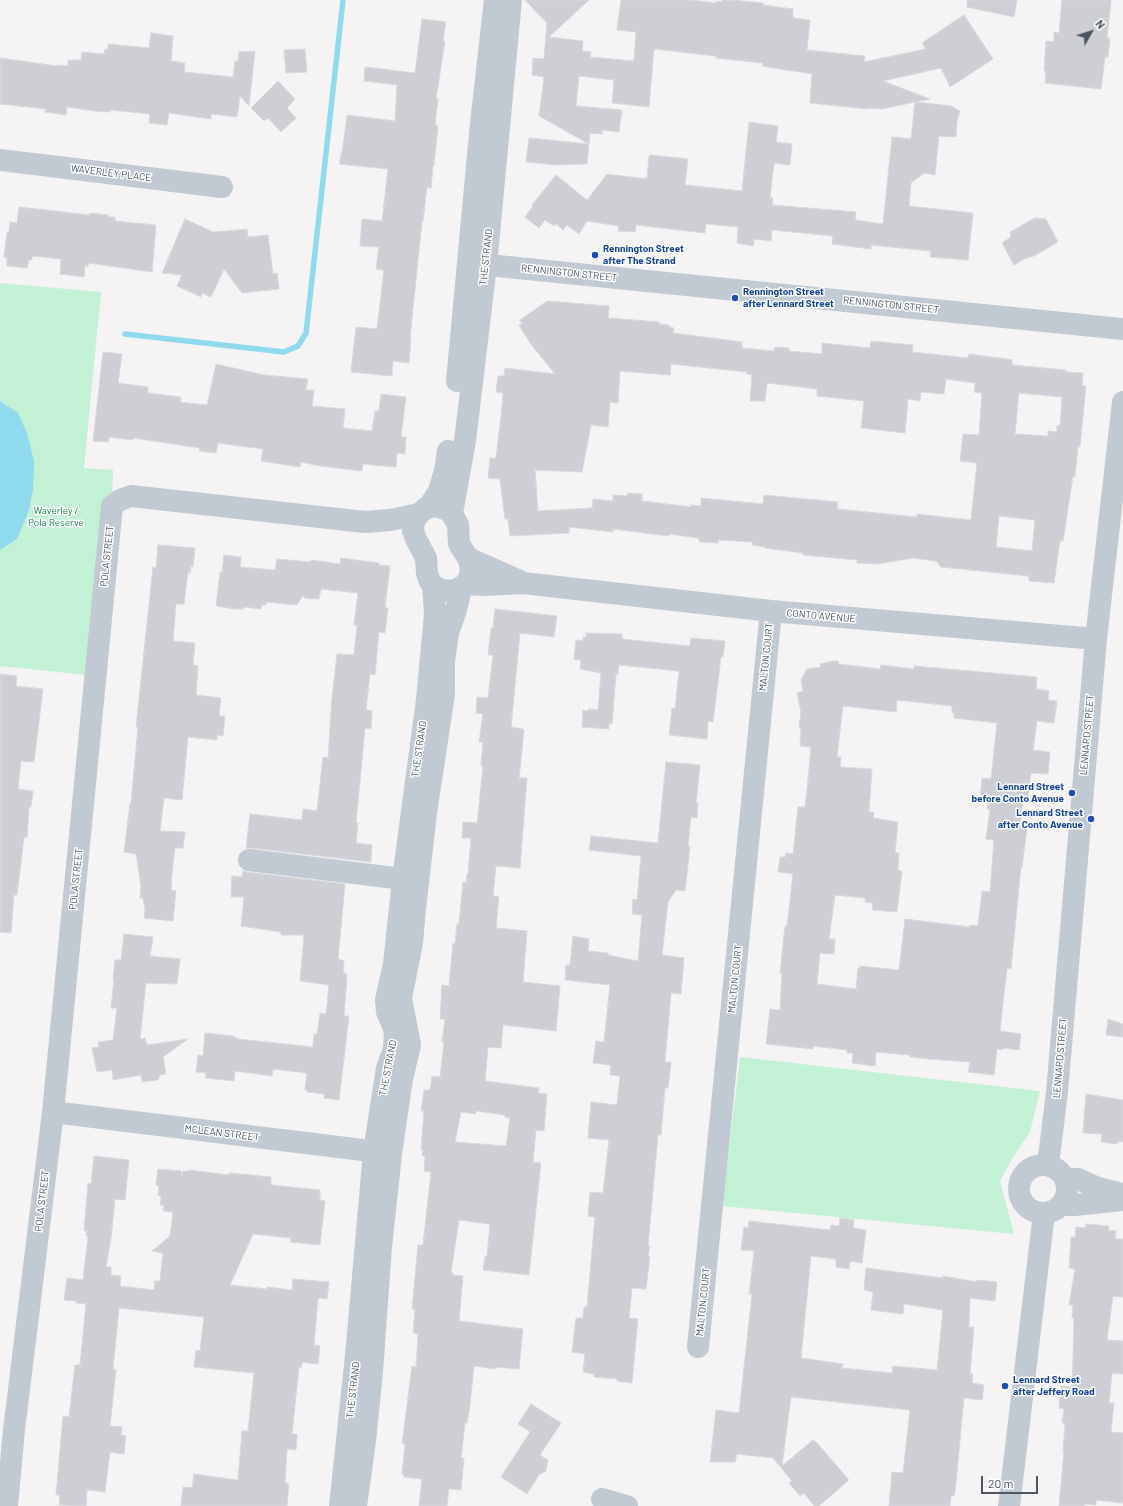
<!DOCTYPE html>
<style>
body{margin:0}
#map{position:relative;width:1123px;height:1506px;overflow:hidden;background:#f5f3f3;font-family:Barlow,sans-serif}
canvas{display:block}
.north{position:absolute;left:1071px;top:12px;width:40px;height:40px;-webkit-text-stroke:3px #fff;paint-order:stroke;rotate:51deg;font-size:11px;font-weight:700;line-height:16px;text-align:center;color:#4a5661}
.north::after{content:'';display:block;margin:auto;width:14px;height:18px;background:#4a5661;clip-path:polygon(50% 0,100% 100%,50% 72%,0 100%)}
.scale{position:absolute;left:981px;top:1476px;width:57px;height:18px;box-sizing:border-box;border:2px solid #4a5661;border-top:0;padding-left:5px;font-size:12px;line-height:14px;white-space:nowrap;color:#4a5661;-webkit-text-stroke:3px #fff;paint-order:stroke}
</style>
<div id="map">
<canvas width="1123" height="1506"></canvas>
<div class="north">N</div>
<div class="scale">20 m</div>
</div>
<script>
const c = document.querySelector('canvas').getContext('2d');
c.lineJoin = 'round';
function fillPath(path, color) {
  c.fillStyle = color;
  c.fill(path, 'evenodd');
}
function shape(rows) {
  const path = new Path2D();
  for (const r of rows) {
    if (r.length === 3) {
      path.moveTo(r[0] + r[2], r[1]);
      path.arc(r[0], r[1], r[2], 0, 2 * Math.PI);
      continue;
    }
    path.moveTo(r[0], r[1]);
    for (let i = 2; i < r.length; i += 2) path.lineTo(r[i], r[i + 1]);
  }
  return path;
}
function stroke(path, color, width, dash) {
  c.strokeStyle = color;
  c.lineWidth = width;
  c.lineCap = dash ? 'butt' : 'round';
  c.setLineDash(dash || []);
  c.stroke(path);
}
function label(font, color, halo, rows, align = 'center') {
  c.font = font + ' Barlow,sans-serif';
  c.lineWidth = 3;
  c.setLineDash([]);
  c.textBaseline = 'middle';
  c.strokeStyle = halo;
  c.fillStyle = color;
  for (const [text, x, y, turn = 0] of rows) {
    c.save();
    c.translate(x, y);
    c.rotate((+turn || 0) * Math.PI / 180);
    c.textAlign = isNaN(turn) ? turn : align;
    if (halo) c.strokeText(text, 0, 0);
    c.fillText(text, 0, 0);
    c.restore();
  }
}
fillPath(shape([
 [0,283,101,292,84,468,113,470,112,506,96,676,0,666],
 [740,1057,1040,1091,1030,1132,1012,1159,1000,1181,1014,1234,722,1206]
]), '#c3f1d5');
fillPath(shape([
 [0,401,18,413,27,433,34,461,33,490,29,510,17,539,0,550]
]), '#90daee');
stroke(shape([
 [125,334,284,352,298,346,306,333,343,0]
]), '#90daee', 5.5);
const building = shape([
 [525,0,589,0,549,37,583,41,582,51,591,52,590,57,634,61,636,32,617,30,621,0,691,0,716,3,716,1,722,2,722,0,731,0,763,3,763,5,793,9,793,18,810,20,807,50,865,56,864,62,926,49,922,43,964,15,993,59,950,87,941,68,883,81,930,99,915,102,951,106,960,111,957,121,956,137,939,136,935,175,924,173,911,183,909,206,973,213,968,260,930,257,931,251,871,245,871,249,832,244,833,236,772,230,771,241,754,239,753,246,737,243,738,227,706,224,705,233,636,225,635,232,618,231,619,226,587,221,579,234,567,225,563,230,556,224,554,226,545,220,539,228,525,217,533,206,532,205,556,175,587,200,607,174,647,179,649,156,651,155,688,159,685,185,742,191,749,122,778,126,776,142,792,144,790,165,774,163,770,198,773,198,772,205,856,212,855,220,883,224,892,137,911,139,915,102,882,109,867,108,867,109,810,103,812,74,762,66,763,63,716,58,716,56,654,49,649,107,612,103,614,80,579,76,576,106,622,110,619,132,602,130,602,134,590,133,587,164,557,165,526,162,529,138,589,144,539,116,544,77,532,75,533,58,544,59,547,23,525,0],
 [967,0,1017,0,1014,17,967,7,967,0],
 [1062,0,1111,0,1107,38,1110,38,1108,57,1105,57,1101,89,1045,83,1046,71,1044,71,1046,41,1054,42,1054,32,1059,33,1062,0],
 [422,19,446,22,443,41,445,41,436,99,438,99,435,125,438,126,434,166,433,166,431,188,427,187,423,221,422,221,410,338,411,339,409,363,393,361,392,376,351,372,356,327,377,329,384,270,376,269,379,247,360,246,362,219,382,221,388,169,339,164,343,147,347,115,395,121,397,85,364,81,365,67,415,73,422,19],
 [151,33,173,36,171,61,185,63,184,72,233,77,235,61,238,61,239,52,255,51,249,106,240,96,237,117,211,114,211,119,169,113,167,125,149,123,150,114,111,110,110,112,95,111,67,107,66,115,45,112,46,109,0,104,0,58,57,66,57,65,68,66,68,60,81,60,82,52,104,54,105,49,108,49,108,44,149,48,151,33],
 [305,49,307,72,286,73,284,50,305,49],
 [278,81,295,99,287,108,296,118,281,132,268,118,264,121,251,108,278,81],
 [19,207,90,215,90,213,108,215,108,217,115,217,115,221,156,225,152,272,88,263,88,266,85,266,84,277,60,274,61,259,32,256,32,260,29,260,27,268,7,266,7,258,4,257,7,232,9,232,10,222,17,223,19,207],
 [1035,218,1046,219,1058,242,1034,256,1026,258,1014,265,1002,243,1011,237,1010,232,1035,218],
 [185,219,213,232,247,229,248,237,268,235,273,274,277,273,279,289,242,293,224,269,211,297,202,293,201,297,177,286,182,275,162,273,185,219],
 [547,301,609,306,608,318,659,322,659,324,669,325,669,327,674,328,673,333,742,342,742,348,774,351,775,347,789,348,789,351,822,354,822,343,870,348,871,341,913,345,912,352,968,358,969,354,1008,359,1012,360,1012,365,1066,370,1066,372,1083,373,1082,385,1086,386,1080,447,1078,446,1075,477,1073,476,1063,541,1060,541,1054,583,1029,581,1029,576,941,567,936,561,913,558,878,564,857,563,857,560,803,555,803,553,765,548,765,547,752,545,753,542,718,540,718,543,700,542,698,538,669,534,669,536,613,529,613,532,569,527,569,533,510,536,508,519,505,519,500,479,488,478,490,458,496,458,501,417,503,393,496,392,498,376,504,376,505,368,555,374,530,343,519,325,522,324,520,320,547,301],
 [671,364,747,372,747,374,752,375,750,401,765,401,767,383,817,389,817,396,864,401,861,428,905,433,908,399,920,401,921,392,944,394,946,379,975,383,974,392,982,393,979,435,963,434,960,461,977,463,971,520,917,514,917,517,837,509,838,502,764,495,763,504,701,498,701,506,691,505,691,507,642,501,642,494,627,493,627,496,613,495,613,501,593,499,592,508,538,511,535,470,582,472,591,425,608,427,610,402,618,403,620,371,670,375,671,364],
 [1019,393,1062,397,1060,426,1057,426,1057,432,1048,431,1048,436,1015,434,1019,393],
 [999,516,1035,520,1032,551,996,547,999,516],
 [103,352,122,354,118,383,148,387,148,393,181,397,180,402,207,405,216,364,264,375,308,379,306,390,314,390,312,406,345,409,343,428,372,431,375,411,379,411,381,394,406,397,401,437,406,437,405,454,397,453,396,467,363,464,362,471,320,466,301,462,300,467,261,461,263,449,218,443,216,453,199,451,200,448,133,438,133,440,109,437,108,442,93,441,103,352],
 [158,545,195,548,193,567,191,566,190,573,188,572,184,604,176,604,173,641,195,643,193,665,198,666,196,695,221,698,219,716,225,716,223,736,217,735,217,740,188,737,182,800,164,798,160,831,185,832,183,848,175,848,171,882,172,883,171,890,176,891,173,921,144,918,145,910,143,898,140,898,141,886,136,854,124,852,130,803,131,803,138,727,136,727,150,595,153,567,156,568,158,545],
 [224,555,241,557,240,567,275,570,277,559,311,562,311,560,340,564,341,558,379,563,379,565,390,566,385,607,388,608,385,633,379,632,375,675,370,674,366,710,372,711,371,729,365,728,356,823,358,823,356,843,372,845,371,862,251,848,246,848,250,814,302,820,303,809,317,811,323,757,328,758,332,698,337,654,354,655,357,625,354,625,358,593,321,589,319,599,305,598,303,595,297,605,266,602,266,605,262,605,261,609,244,607,243,609,235,609,216,606,220,572,222,572,224,555],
 [495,609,557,616,554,637,520,633,511,727,523,729,524,731,519,778,527,778,520,868,496,866,493,896,499,897,496,928,527,931,523,982,560,986,556,1031,503,1025,501,1048,488,1047,485,1081,539,1088,538,1093,547,1094,544,1131,536,1130,533,1162,541,1163,529,1275,483,1270,485,1257,487,1256,490,1224,459,1220,451,1272,453,1273,452,1275,463,1276,459,1321,523,1329,519,1369,495,1367,495,1369,474,1366,469,1413,467,1423,465,1423,461,1458,464,1458,461,1490,449,1489,447,1506,419,1506,422,1479,404,1477,404,1475,402,1474,405,1445,404,1445,404,1443,402,1443,412,1366,416,1367,418,1334,413,1333,415,1309,412,1309,418,1245,423,1245,431,1172,424,1171,425,1156,422,1156,423,1150,421,1150,424,1111,421,1111,424,1090,430,1090,432,1076,440,1077,444,1042,442,1042,445,1019,440,1019,442,985,449,986,453,943,455,944,457,924,459,924,463,882,466,883,467,874,468,874,471,838,462,838,463,822,477,823,483,767,482,767,482,765,481,765,483,742,479,742,483,714,476,713,477,697,488,698,493,655,488,655,491,628,493,628,495,609],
 [476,1111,505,1115,505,1117,510,1118,506,1146,455,1142,461,1112,475,1114,476,1111],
 [586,633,622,634,622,639,690,646,691,638,725,641,723,657,721,657,713,722,708,721,707,739,669,735,672,708,675,709,679,671,619,665,618,674,616,674,612,724,609,723,609,729,582,727,583,710,588,711,589,709,598,710,601,673,580,669,581,660,574,659,576,640,583,641,583,637,586,637,586,633],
 [833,661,838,661,839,664,880,669,881,665,914,669,914,666,1037,677,1036,689,1049,691,1048,700,1057,701,1054,723,1037,721,1033,750,1050,752,1048,774,1031,773,1028,797,1023,796,1020,829,1027,829,1022,867,1021,867,1011,969,1007,968,1000,1031,1021,1034,1019,1050,1003,1048,1003,1050,997,1049,994,1075,968,1072,970,1062,929,1059,910,1057,910,1055,876,1052,875,1066,852,1063,853,1053,847,1053,847,1050,813,1046,813,1049,766,1044,770,1009,780,1010,782,973,780,973,785,926,787,926,793,874,778,872,780,857,785,857,786,853,793,854,798,807,805,807,807,790,811,747,800,746,801,728,799,727,801,712,797,693,803,691,801,680,807,669,821,667,820,664,833,661],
 [897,700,952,706,952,713,954,712,954,718,997,723,991,779,982,778,980,799,988,800,987,809,990,809,986,839,994,840,990,892,982,891,978,926,970,925,970,927,905,919,899,970,860,966,860,969,858,968,856,989,817,984,820,953,834,954,835,939,829,939,835,895,865,898,865,902,873,903,872,910,897,912,902,871,898,870,899,853,895,853,898,822,873,818,874,812,869,812,872,769,840,767,841,757,837,757,843,706,896,712,897,700],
 [0,674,17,676,16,686,43,689,34,762,21,761,18,789,33,791,31,807,29,807,27,838,24,837,17,895,14,895,11,933,0,932,0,674],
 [666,762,700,765,696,803,698,803,697,818,691,817,688,847,690,847,685,891,676,890,668,902,662,955,684,958,681,994,671,993,665,1062,671,1062,668,1088,665,1088,661,1135,658,1135,648,1246,650,1246,648,1256,650,1256,646,1289,632,1288,629,1318,638,1319,632,1383,617,1381,617,1379,594,1377,594,1374,583,1372,585,1354,572,1352,576,1318,583,1318,584,1307,587,1307,595,1217,588,1216,590,1192,603,1193,609,1140,588,1138,591,1102,617,1105,620,1076,610,1075,611,1065,593,1063,596,1041,604,1042,610,985,565,980,566,965,570,965,573,936,589,939,588,951,608,953,608,955,638,961,642,915,632,914,633,899,637,900,641,856,589,850,591,836,658,843,666,762],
 [243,871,247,872,345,884,338,959,344,961,343,973,346,973,346,977,347,977,344,1016,349,1016,339,1100,324,1098,324,1094,307,1092,307,1090,305,1090,307,1073,273,1069,272,1076,235,1071,234,1081,205,1078,206,1073,196,1072,198,1055,203,1056,205,1033,233,1036,238,1039,313,1047,314,1034,317,1034,320,1013,326,1014,329,985,300,981,304,935,281,935,281,932,241,926,244,897,231,897,232,876,242,877,243,871],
 [124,934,153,937,150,956,180,959,177,984,146,983,140,1039,145,1038,147,1045,188,1039,163,1057,166,1074,160,1075,158,1080,142,1082,141,1075,113,1080,112,1070,97,1072,92,1048,99,1047,98,1042,113,1040,117,1008,111,1008,114,979,113,979,115,960,121,960,124,934],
 [1108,1019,1123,1024,1123,1037,1106,1035,1108,1019],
 [1086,1094,1123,1100,1123,1142,1118,1141,1118,1144,1101,1142,1102,1134,1083,1133,1086,1094],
 [94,1156,129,1160,125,1200,115,1199,111,1238,106,1267,111,1267,111,1275,121,1276,120,1286,154,1290,155,1281,160,1281,163,1253,152,1251,170,1236,173,1212,163,1211,164,1206,160,1205,161,1196,158,1195,159,1186,156,1185,158,1169,181,1171,182,1177,183,1171,189,1171,189,1170,229,1175,229,1173,271,1177,271,1185,320,1190,320,1200,325,1201,320,1245,290,1242,291,1238,253,1234,230,1285,267,1289,267,1287,292,1290,293,1279,329,1282,327,1299,318,1298,314,1345,320,1346,318,1364,302,1362,301,1368,299,1367,292,1434,297,1434,296,1450,287,1449,285,1483,289,1484,287,1506,181,1506,183,1487,192,1488,194,1474,238,1480,242,1431,248,1431,254,1373,194,1367,196,1350,200,1351,204,1317,119,1308,113,1369,116,1370,110,1426,122,1427,121,1435,126,1436,124,1454,110,1452,105,1492,87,1490,86,1506,59,1505,60,1495,56,1495,63,1416,69,1417,75,1365,80,1365,86,1304,76,1303,77,1301,64,1300,67,1278,83,1280,88,1236,86,1236,87,1231,84,1231,88,1183,91,1184,94,1156],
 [840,1218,854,1220,853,1228,866,1230,862,1263,850,1261,849,1269,836,1267,836,1259,811,1256,801,1358,843,1364,842,1368,892,1373,893,1366,937,1370,943,1310,904,1304,903,1314,871,1310,873,1292,864,1290,866,1268,943,1278,943,1276,977,1282,977,1280,997,1282,995,1301,970,1298,969,1327,974,1327,970,1374,973,1374,972,1383,984,1385,982,1400,964,1398,955,1493,954,1496,951,1496,950,1506,889,1506,892,1472,903,1473,910,1410,791,1397,782,1466,813,1440,817,1443,849,1480,819,1506,814,1506,804,1493,800,1496,789,1483,792,1481,773,1458,737,1454,735,1462,710,1462,716,1410,739,1413,752,1294,749,1294,754,1251,741,1250,744,1227,748,1228,749,1221,830,1230,831,1225,839,1226,840,1218],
 [1086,1224,1109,1226,1108,1230,1116,1231,1115,1239,1123,1239,1123,1297,1113,1296,1107,1340,1123,1341,1123,1374,1112,1373,1109,1403,1114,1403,1111,1432,1123,1433,1123,1503,1096,1500,1096,1505,1084,1504,1084,1506,1059,1506,1064,1451,1063,1451,1065,1423,1062,1423,1064,1409,1059,1408,1061,1386,1072,1387,1073,1358,1074,1318,1072,1318,1073,1305,1069,1305,1075,1269,1069,1268,1071,1237,1075,1237,1076,1227,1086,1228,1086,1224],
 [531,1404,561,1423,540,1455,548,1460,546,1471,539,1475,527,1494,501,1477,530,1432,518,1424,531,1404]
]);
fillPath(building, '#cdcfd5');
stroke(building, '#d7d9de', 1);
stroke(shape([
 [0,160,222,187],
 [468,263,1123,329],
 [457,381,481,123,495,0],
 [435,506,448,510,454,517,458,525,459,544,468,558,471,567,470,576,466,584,454,591,441,590,433,585,430,582,427,573,426,558,416,539,413,531,414,521,419,514,426,508,435,506],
 [428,508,439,491,445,471,448,451],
 [452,513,465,441,486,265,511,0],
 [468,558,520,581],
 [466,584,484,585,523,583,771,611,1096,639],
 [249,860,403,879],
 [53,1112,387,1153],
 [1048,1165,1057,1092,1096,639,1123,402],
 [1043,1189,24],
 [1065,1179,1078,1179,1098,1188,1123,1194],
 [1061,1205,1075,1205,1123,1200],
 [698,1347,771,611],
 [602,1499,627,1506],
 [7,1506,14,1430,53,1112,112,506,120,500,131,496,365,522,390,520,419,514],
 [340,1506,356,1356,374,1152,387,1068,394,1049,395,1031,387,1012,386,1000,394,964,403,879,427,700,435,614,433,585],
 [356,1506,365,1441,372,1372,381,1247,391,1154,402,1079,410,1045,401,998,412,943,415,909,426,813,444,694,444,662,448,633,456,610,461,588],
 [1009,1506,1044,1213]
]), '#c1cad2', 22);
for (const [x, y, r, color] of [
 [595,255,4,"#1a4fb4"],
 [735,298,4,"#1a4fb4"],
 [1072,793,4,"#1a4fb4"],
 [1091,819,4,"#1a4fb4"],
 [1005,1386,4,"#1a4fb4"]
]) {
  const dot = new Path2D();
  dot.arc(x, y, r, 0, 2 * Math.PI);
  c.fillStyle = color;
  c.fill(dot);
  stroke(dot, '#fff', 1.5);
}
label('10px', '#4a5661', '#fff', [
 ["WAVERLEY PLACE",111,173,7],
 ["THE STRAND",486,257,-84],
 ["RENNINGTON STREET",569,273,6],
 ["RENNINGTON STREET",891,305,6],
 ["POLA STREET",107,556,-84],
 ["CONTO AVENUE",821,616,5],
 ["MALTON COURT",766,657,-84],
 ["LENNARD STREET",1087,735,-85],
 ["THE STRAND",419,749,-82],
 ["POLA STREET",76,879,-84],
 ["MALTON COURT",735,979,-84],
 ["LENNARD STREET",1060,1058,-85],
 ["THE STRAND",388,1068,-79],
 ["MCLEAN STREET",222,1133,7],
 ["POLA STREET",42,1201,-83],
 ["MALTON COURT",703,1302,-84],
 ["THE STRAND",353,1390,-84]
]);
label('bold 10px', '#164399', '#fff', [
 ["Rennington Street",603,249],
 ["after The Strand",603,261],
 ["Rennington Street",743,292],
 ["after Lennard Street",743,304],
 ["Lennard Street",1064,787,"right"],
 ["before Conto Avenue",1064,799,"right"],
 ["Lennard Street",1083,813,"right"],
 ["after Conto Avenue",1083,825,"right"],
 ["Lennard Street",1013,1380],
 ["after Jeffery Road",1013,1392]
], 'left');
label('10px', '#17864f', '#fff', [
 ["Waverley /",56,511],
 ["Pola Reserve",56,523]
]);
</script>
